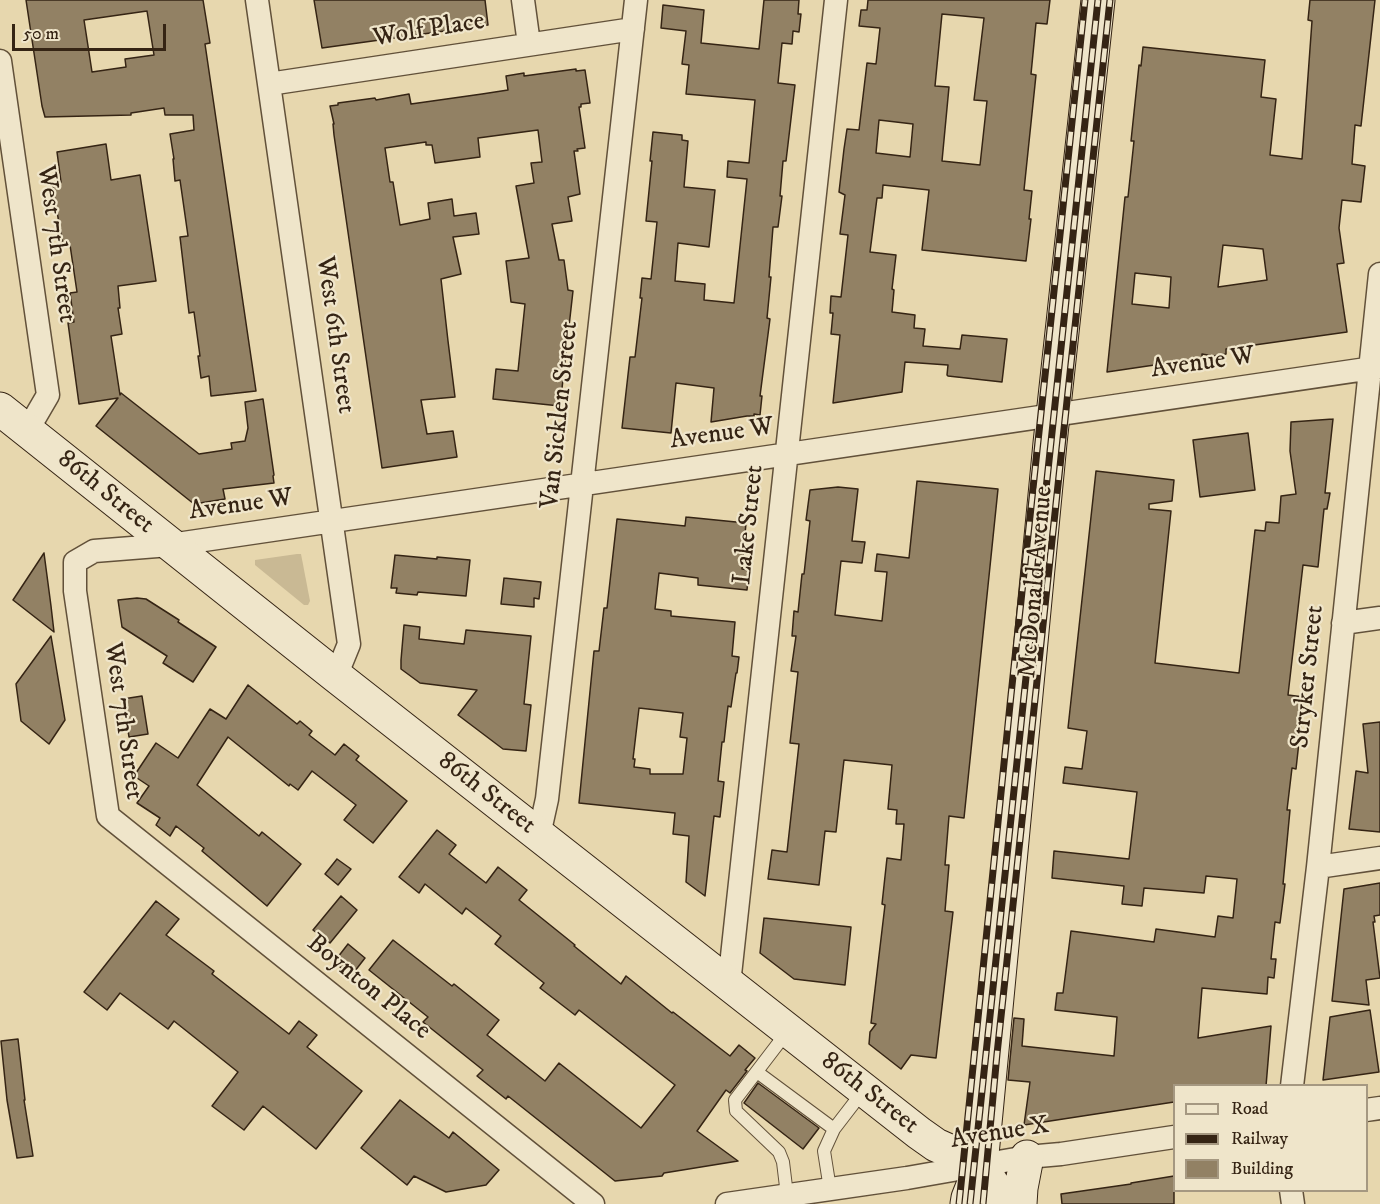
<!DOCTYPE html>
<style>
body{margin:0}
#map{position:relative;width:1380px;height:1204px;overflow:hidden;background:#e7d7ae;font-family:"IM FELL DW Pica",serif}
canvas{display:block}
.legend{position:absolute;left:1173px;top:1084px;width:195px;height:108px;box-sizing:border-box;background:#efe5ca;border:2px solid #a59881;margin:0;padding:8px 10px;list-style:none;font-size:18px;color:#352414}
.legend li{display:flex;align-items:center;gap:12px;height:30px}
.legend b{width:30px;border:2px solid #a59881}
.scale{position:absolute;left:12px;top:24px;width:154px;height:27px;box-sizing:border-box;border:3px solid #352414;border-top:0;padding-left:8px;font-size:18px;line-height:21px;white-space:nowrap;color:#352414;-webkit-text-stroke:4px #efe5ca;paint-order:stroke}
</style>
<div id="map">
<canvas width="1380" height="1204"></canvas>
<ul class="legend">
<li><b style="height:8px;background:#efe5ca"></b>Road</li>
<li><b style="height:8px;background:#352414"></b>Railway</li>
<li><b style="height:16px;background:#928164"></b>Building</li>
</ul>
<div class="scale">50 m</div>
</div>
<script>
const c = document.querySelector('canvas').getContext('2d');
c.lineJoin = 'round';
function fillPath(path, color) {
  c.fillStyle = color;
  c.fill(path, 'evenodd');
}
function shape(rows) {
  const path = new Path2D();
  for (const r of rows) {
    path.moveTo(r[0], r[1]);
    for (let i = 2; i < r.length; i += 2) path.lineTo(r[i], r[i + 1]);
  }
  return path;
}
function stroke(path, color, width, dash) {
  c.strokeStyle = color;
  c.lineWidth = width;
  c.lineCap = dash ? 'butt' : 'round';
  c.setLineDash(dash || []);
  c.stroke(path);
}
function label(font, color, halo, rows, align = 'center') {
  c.font = font + ' "IM FELL DW Pica",serif';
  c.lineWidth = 4.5;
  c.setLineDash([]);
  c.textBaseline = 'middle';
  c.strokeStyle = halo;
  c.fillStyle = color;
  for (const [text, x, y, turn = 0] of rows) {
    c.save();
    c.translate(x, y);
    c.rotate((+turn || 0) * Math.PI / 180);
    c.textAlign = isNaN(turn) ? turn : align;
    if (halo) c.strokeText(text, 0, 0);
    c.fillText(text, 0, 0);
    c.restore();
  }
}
fillPath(shape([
 [297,554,301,554,310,601,308,605,304,605,255,565,255,560]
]), '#c9b994');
const building = shape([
 [26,0,203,0,210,43,205,44,256,391,211,396,209,376,201,378,198,356,200,356,194,312,189,313,180,237,188,236,180,180,175,181,173,159,174,159,170,134,194,130,193,115,165,115,164,108,131,113,131,115,45,117,42,106,26,0],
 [147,11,154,55,125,59,126,67,92,72,84,20,147,11],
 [314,0,485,0,488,25,322,48,314,0],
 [764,0,799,0,798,14,801,14,799,32,793,31,792,44,782,43,778,83,795,85,786,161,783,161,780,196,782,196,778,227,773,227,769,277,771,277,767,318,770,319,760,396,762,396,760,415,754,414,754,416,747,416,711,422,714,388,676,383,671,433,622,428,630,357,635,357,642,298,640,298,642,278,651,279,657,222,646,221,652,161,650,161,653,132,682,135,682,140,688,141,684,187,715,190,709,247,678,243,675,281,705,284,704,300,734,303,747,179,727,177,728,161,749,163,755,100,686,94,689,65,682,64,686,31,661,28,663,5,704,10,701,43,759,49,764,0],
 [868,0,1050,0,1047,24,1036,23,1031,74,1036,75,1024,190,1032,191,1029,219,1031,219,1026,261,922,250,929,190,883,185,882,198,877,198,870,252,896,255,892,289,894,290,892,312,915,315,914,328,925,329,923,346,960,349,962,335,1007,339,1002,382,948,376,947,375,948,365,905,362,902,392,833,403,840,335,831,334,833,313,830,313,831,296,841,297,848,235,840,234,845,195,839,192,844,149,847,129,859,130,867,63,876,64,880,28,859,26,861,10,867,10,868,0],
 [942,14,984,18,974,100,987,101,980,165,942,161,949,87,935,86,942,14],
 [879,120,913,124,910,157,876,153,879,120],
 [1310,0,1375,0,1361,126,1355,125,1352,164,1365,166,1361,202,1342,200,1339,228,1344,263,1337,264,1347,332,1226,349,1226,354,1213,356,1202,354,1202,358,1107,372,1125,197,1128,197,1134,141,1131,141,1139,65,1141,66,1143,47,1265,60,1261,97,1276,99,1270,155,1302,159,1312,21,1308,20,1310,0],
 [1223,245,1263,249,1267,280,1218,287,1223,245],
 [1135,273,1171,277,1169,308,1132,304,1135,273],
 [576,69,576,71,585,70,590,103,581,104,581,107,579,107,585,148,577,149,578,151,574,151,580,194,568,197,572,221,552,224,559,260,564,260,568,290,573,291,560,406,493,399,496,369,518,371,525,304,511,302,506,261,529,258,516,186,534,183,531,163,542,162,538,130,478,138,480,157,435,163,432,145,426,145,426,142,385,148,390,182,393,182,400,225,430,219,428,203,452,199,454,216,476,213,479,234,453,237,461,274,441,279,448,341,455,397,421,400,427,434,453,431,457,457,382,468,334,135,333,124,334,124,330,106,338,105,338,103,375,98,376,100,409,94,411,104,482,94,508,90,506,76,524,73,524,76,576,69],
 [106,144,111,180,140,175,156,281,118,286,120,308,118,308,122,334,111,336,120,395,121,393,199,454,232,449,231,443,245,441,248,428,245,402,263,399,274,475,273,476,274,483,223,489,225,499,194,504,96,426,118,398,79,404,68,323,74,322,70,293,77,292,70,245,63,246,52,183,61,182,57,152,106,144],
 [1333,419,1325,493,1330,493,1327,509,1324,509,1318,567,1303,565,1288,695,1304,697,1296,769,1292,768,1287,810,1290,810,1283,884,1285,884,1283,900,1280,923,1275,922,1271,959,1276,959,1274,978,1268,977,1267,994,1202,988,1198,1038,1271,1026,1266,1086,1174,1086,1174,1102,1024,1125,1030,1082,1008,1080,1014,1018,1024,1019,1022,1046,1114,1056,1117,1017,1055,1010,1057,993,1063,993,1071,931,1154,942,1156,929,1215,937,1218,916,1233,918,1237,879,1206,876,1204,893,1144,888,1142,906,1122,904,1124,886,1052,878,1054,851,1129,859,1137,792,1063,783,1065,767,1082,769,1087,731,1068,728,1096,471,1174,480,1172,501,1149,504,1149,509,1171,511,1155,663,1239,673,1255,530,1265,531,1266,522,1279,523,1281,496,1296,494,1290,451,1291,422,1333,419],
 [1248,433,1255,490,1200,497,1193,440,1248,433],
 [917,481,998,489,964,818,949,816,945,865,949,865,945,911,953,912,936,1058,911,1055,901,1069,869,1044,870,1032,876,1024,871,1023,885,905,882,904,887,858,901,860,904,824,896,824,897,810,888,809,892,765,844,760,836,832,825,831,819,885,768,879,772,850,787,852,799,744,790,743,798,672,791,671,796,636,792,636,794,611,798,612,802,574,804,574,810,521,806,520,810,490,838,487,858,489,852,541,865,542,862,563,841,561,835,615,882,621,887,572,875,571,877,554,909,558,917,481],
 [686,517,746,523,742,569,749,570,747,590,698,585,698,578,659,573,655,609,671,611,671,616,735,622,732,656,739,657,737,673,736,673,731,707,728,706,724,742,722,742,718,781,724,782,720,817,714,816,705,896,686,882,689,836,673,834,675,813,579,803,594,651,599,651,604,608,607,608,617,519,685,526,686,517],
 [639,708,683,713,680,737,687,738,683,774,650,774,650,769,634,767,635,759,633,759,639,708],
 [44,553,51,606,54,632,13,600,44,553],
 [395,555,437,559,437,557,470,560,466,596,418,592,417,595,396,593,397,588,391,588,395,555],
 [504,578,541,582,539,599,534,598,534,607,501,604,504,578],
 [137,598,146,599,179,620,178,622,216,647,193,682,163,663,167,656,122,627,118,600,137,598],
 [404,625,420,627,419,639,464,644,466,630,531,636,524,704,531,705,526,751,503,749,458,715,477,690,420,683,401,669,401,660,404,625],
 [51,636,65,720,49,744,21,721,16,684,51,636],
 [248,685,297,724,300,721,312,731,309,735,335,755,344,744,359,756,356,760,407,801,373,843,344,820,356,805,312,771,298,790,290,784,289,786,228,737,197,785,259,836,262,832,301,864,267,906,202,851,204,848,176,826,170,836,156,825,160,818,137,803,149,786,134,776,156,743,178,758,210,709,226,719,248,685],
 [142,696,148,734,129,737,123,699,142,696],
 [1380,722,1380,832,1349,829,1356,771,1368,773,1363,724,1380,722],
 [437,830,456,845,449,854,486,883,498,867,527,890,519,900,575,945,574,946,621,984,626,976,672,1013,673,1012,730,1056,739,1045,755,1058,745,1070,747,1071,730,1093,726,1090,697,1131,738,1161,664,1173,662,1176,615,1181,508,1096,506,1099,477,1076,483,1070,423,1022,428,1017,369,970,393,940,452,986,454,984,499,1020,487,1035,545,1081,559,1063,641,1128,675,1085,579,1010,575,1015,540,988,544,983,495,944,501,936,466,908,462,914,425,884,419,893,399,877,437,830],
 [337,859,351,869,338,885,325,874,337,859],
 [1380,883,1380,915,1374,916,1375,922,1373,922,1380,978,1366,980,1369,1005,1332,1001,1344,889,1380,883],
 [341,896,357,910,330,943,313,930,341,896],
 [156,901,179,919,166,935,214,971,212,974,289,1034,299,1021,317,1035,307,1047,362,1091,316,1149,263,1106,244,1130,212,1106,238,1072,174,1021,168,1029,120,993,107,1010,84,992,156,901],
 [764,918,851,927,845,985,794,979,760,953,764,918],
 [348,944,365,958,351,976,334,962,348,944],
 [1370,1010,1379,1072,1323,1080,1330,1017,1370,1010],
 [18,1039,25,1100,24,1100,33,1156,17,1158,7,1100,1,1041,18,1039],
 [758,1083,819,1128,803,1149,744,1103,758,1083],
 [400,1100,449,1138,453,1132,499,1170,486,1185,446,1192,414,1176,407,1185,361,1148,400,1100],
 [1174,1176,1174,1204,1062,1204,1061,1194,1131,1184,1131,1183,1174,1176]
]);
fillPath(building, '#928164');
stroke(building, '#352414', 1.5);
const service = shape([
 [757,1072,834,1129,864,1090],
 [830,1189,824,1151,834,1129],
 [787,1195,783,1162,779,1152,736,1111,735,1100,787,1032]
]);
const minor = shape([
 [257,0,349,644,336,676],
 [523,0,529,44],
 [0,61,48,395,27,431],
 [269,84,633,29],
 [1343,623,1380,618],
 [539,835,547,799,636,0],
 [1318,867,1380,858],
 [729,984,836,0],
 [1292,1086,1318,867,1380,274],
 [1366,1110,1380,1108],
 [1291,1190,1293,1204],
 [593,1204,108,816,75,591,75,562,94,551,170,545,1380,367],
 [727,1204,907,1178,1027,1157,1061,1154,1174,1137]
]);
const secondary = shape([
 [0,409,336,676,919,1133,936,1145,981,1165],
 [981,1165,997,1192,997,1204],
 [967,1204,968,1198,981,1165,1050,443,1098,0],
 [1020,1204,1021,1188,1027,1157]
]);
stroke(service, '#62513a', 14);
stroke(minor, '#62513a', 25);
stroke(secondary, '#352414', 35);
stroke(service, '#efe5ca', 12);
stroke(minor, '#efe5ca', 22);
stroke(secondary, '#efe5ca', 33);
const rail = shape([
 [959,1204,1011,695,1085,0],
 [970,1204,1098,0],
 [983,1204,997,1054,1110,0]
]);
stroke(rail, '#352414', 7);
stroke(rail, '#efe5ca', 4.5, [14]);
label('26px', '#352414', '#efe5ca', [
 ["Wolf Place",429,31,-9],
 ["West 7th Street",55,244,82],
 ["West 6th Street",334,335,82],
 ["Avenue W",1203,364,-8],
 ["Van Sicklen Street",561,415,-84],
 ["Avenue W",722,435,-8],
 ["86th Street",105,493,39],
 ["Avenue W",241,506,-8],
 ["Lake Street",750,525,-84],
 ["McDonald Avenue",1037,582,-85],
 ["Stryker Street",1309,677,-84],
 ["West 7th Street",122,721,82],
 ["86th Street",486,794,38],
 ["Boynton Place",368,988,39],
 ["86th Street",869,1094,38],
 ["Avenue X",1000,1134,-9]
]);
</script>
